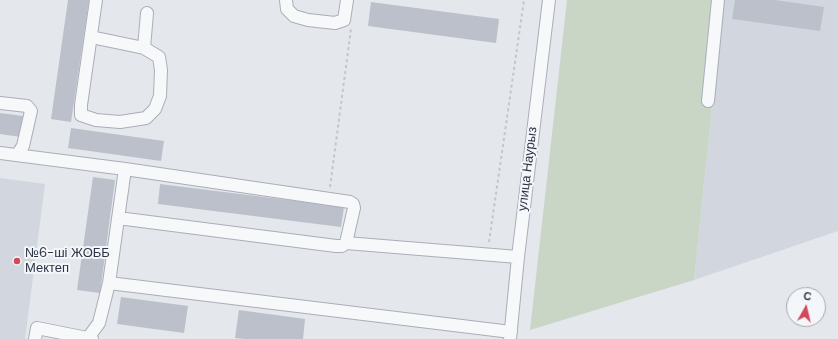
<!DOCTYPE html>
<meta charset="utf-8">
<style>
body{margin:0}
#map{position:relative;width:838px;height:339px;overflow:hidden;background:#e4e7ec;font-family:"DM Sans",sans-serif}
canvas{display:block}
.north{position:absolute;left:786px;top:287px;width:40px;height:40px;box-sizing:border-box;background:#f4f6f9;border:1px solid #a4a8b1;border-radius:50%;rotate:8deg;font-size:11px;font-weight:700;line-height:16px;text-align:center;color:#2b3445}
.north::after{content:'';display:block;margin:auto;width:14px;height:18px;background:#d1495b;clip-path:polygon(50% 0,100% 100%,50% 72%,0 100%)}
</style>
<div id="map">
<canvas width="838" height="339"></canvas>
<div class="north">С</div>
</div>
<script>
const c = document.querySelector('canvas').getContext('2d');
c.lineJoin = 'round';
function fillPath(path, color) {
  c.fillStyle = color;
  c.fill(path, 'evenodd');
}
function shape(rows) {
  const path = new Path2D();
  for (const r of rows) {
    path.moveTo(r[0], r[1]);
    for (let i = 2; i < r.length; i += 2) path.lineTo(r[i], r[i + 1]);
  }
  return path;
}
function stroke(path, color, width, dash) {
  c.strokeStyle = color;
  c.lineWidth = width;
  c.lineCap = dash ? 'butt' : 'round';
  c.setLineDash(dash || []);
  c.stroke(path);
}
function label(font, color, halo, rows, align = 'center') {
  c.font = font + ' "DM Sans",sans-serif';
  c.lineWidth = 4;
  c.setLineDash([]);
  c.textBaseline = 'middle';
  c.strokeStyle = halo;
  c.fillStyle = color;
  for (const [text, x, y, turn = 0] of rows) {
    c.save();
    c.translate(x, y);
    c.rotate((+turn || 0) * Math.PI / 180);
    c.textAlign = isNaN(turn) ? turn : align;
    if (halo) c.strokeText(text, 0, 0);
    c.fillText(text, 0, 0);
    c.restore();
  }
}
fillPath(shape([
 [723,0,838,0,838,231,694,280],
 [0,178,45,184,25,339,0,339]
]), '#d2d6de');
fillPath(shape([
 [567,0,723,0,694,280,530,330]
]), '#c9d6c5');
fillPath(shape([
 [68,0,89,0,71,122,51,119],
 [735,0,775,0,824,7,820,31,732,19],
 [371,2,499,19,496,43,368,26],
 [0,113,23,116,21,137,0,134],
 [71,128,164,141,161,161,68,148],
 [93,177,115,180,100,293,77,290],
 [160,184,344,207,341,227,158,204],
 [121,297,188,306,184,333,117,324],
 [239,310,305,319,303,339,245,339,235,338]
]), '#bbc0ca');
const minor = shape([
 [286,0,287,9,294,16,308,20,335,23,344,20,347,0],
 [91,37,144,48,159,57,161,70,160,96,155,109,146,118,120,122,96,120,81,115,81,105,96,0],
 [144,48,147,13],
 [708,101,718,0],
 [0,103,27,106,31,111,23,146,17,155],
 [0,153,125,169,109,283,99,323,88,338],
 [118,218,336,246,342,246,346,243,354,208,353,204,350,202,125,169],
 [346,243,518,257],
 [109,283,511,332],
 [35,339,37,328,92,339],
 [510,339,518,257,549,0]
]);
stroke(minor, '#a9aeb7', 14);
stroke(shape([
 [330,187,351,29],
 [489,242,524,0]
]), '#c2c5cb', 2, [3, 3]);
stroke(minor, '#f7f8fa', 12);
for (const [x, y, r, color] of [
 [17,261,4,"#d1495b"]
]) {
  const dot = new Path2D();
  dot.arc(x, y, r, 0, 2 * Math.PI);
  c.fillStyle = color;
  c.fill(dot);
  stroke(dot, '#f4f6f9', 1.5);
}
label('13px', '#2b3445', '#f4f6f9', [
 ["улица Наурыз",528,169,-83]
]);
label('13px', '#2b3445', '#f4f6f9', [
 ["№6-ші ЖОББ",25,254],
 ["Мектеп",25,269]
], 'left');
</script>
